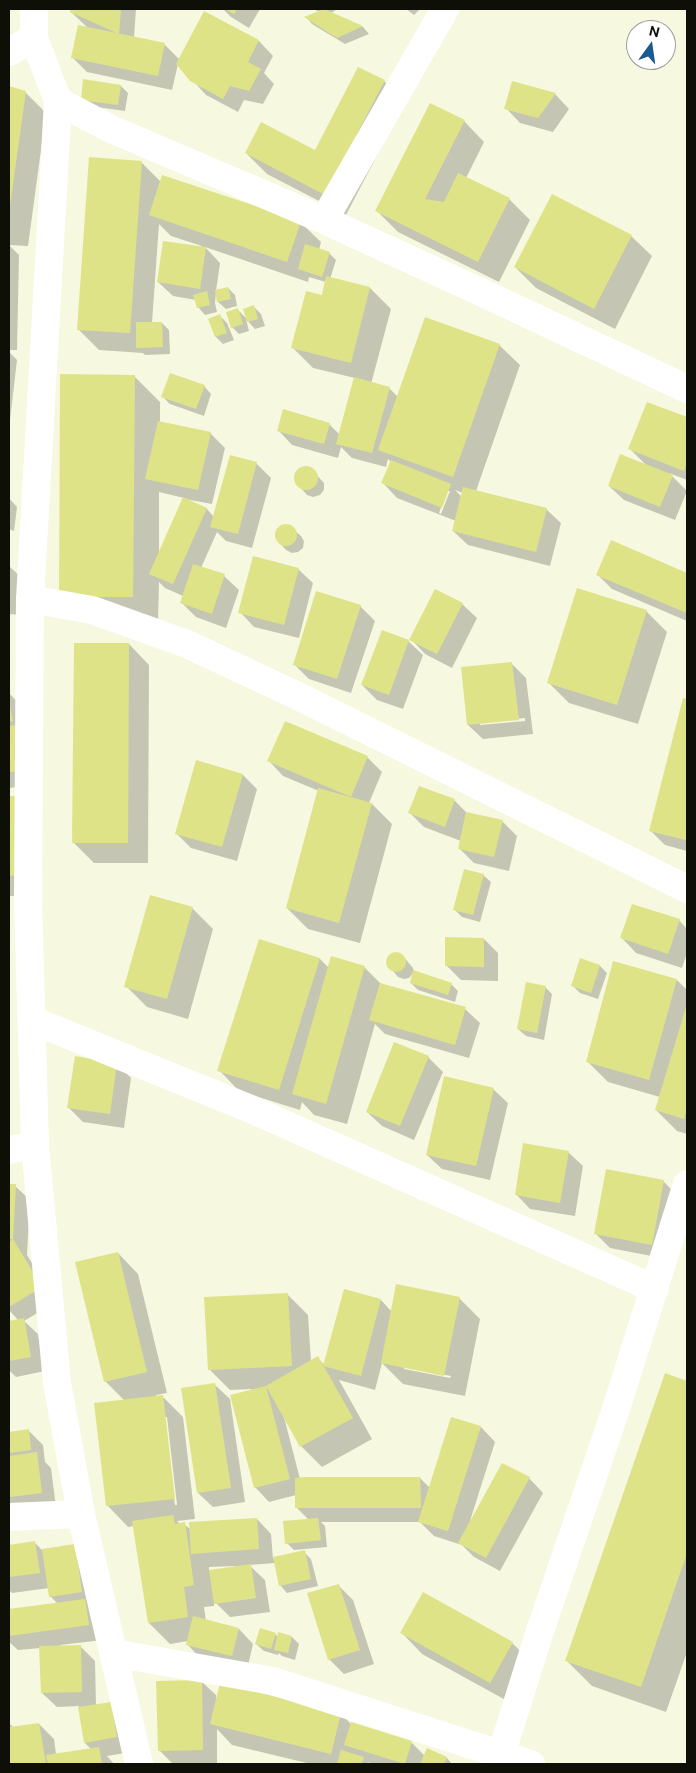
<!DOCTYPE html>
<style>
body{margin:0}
#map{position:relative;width:696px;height:1773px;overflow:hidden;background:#f6f8e0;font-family:"DM Sans",sans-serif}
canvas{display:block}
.frame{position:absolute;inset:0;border:10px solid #0e0f07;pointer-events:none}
.north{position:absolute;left:626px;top:20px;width:50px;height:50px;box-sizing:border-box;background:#fff;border:1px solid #9f9f9c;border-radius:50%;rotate:14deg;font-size:14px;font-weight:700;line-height:20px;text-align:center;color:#0e0f07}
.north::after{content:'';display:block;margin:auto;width:18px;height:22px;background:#195b90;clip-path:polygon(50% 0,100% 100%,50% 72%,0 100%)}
</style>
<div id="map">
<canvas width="696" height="1773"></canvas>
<div class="frame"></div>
<div class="north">N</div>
</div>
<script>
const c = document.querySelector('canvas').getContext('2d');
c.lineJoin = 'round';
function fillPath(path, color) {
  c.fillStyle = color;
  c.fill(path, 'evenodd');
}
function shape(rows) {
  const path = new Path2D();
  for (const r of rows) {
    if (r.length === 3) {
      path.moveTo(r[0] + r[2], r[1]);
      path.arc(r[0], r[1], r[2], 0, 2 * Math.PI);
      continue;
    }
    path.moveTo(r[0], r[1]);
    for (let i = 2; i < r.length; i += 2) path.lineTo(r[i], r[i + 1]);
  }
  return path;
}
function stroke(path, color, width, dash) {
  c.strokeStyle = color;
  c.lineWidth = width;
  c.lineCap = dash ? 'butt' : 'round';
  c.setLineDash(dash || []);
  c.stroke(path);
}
fillPath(shape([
 [71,9,136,9,134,38,164,44,180,60,205,13,259,41,273,56,264,73,274,84,263,104,244,100,238,112,206,95,178,64,172,90,87,72,72,57,88,28,71,12],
 [223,9,260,9,249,28,231,17],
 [314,9,337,9,330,14,363,27,369,34,345,44,312,24,306,17,319,12],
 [406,9,420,9,414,15],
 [384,81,405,102,346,215,267,174,246,153,315,152],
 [512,83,555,94,569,109,553,132,520,123,506,108],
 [121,86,128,93,125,111,89,106,82,99],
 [9,88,25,92,46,113,28,246,9,245],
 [464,121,484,142,466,178,509,199,530,220,499,282,398,232,377,211],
 [141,162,161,182,300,222,321,242,319,250,329,253,336,260,330,279,370,288,391,309,371,384,389,388,398,397,499,345,520,365,476,491,546,509,561,523,550,566,468,545,453,531,456,521,397,498,383,483,391,462,388,459,386,467,352,458,341,447,338,458,292,445,278,430,329,424,339,434,355,378,313,368,292,347,323,296,326,282,309,277,308,282,205,247,220,263,216,291,228,288,235,295,237,306,226,309,218,302,216,292,215,303,217,312,205,315,198,307,196,300,173,296,158,282,202,246,171,236,159,224,152,323,162,323,169,330,170,354,145,355,143,353,99,350,78,329],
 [455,490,463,493,462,497],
 [447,491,450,491,441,514,439,513],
 [631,236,652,256,615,329,536,288,515,267],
 [9,245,19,255,17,350,9,350],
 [254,307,261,314,265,326,255,329,246,319,249,331,239,334,232,327,238,310,247,319],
 [220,316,227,323,234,340,223,344,216,337,210,319],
 [9,352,17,360,9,429],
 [134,376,160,402,160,422,210,433,225,448,212,504,185,499,207,509,214,517,230,457,257,464,271,478,252,548,226,541,217,532,201,568,224,576,239,590,226,628,196,617,181,602,183,596,165,588,159,582,158,623,86,622],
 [159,492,184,498,159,553],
 [204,386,211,394,204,416,170,404,163,397],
 [648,403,687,419,687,480,669,473,687,491,675,520,624,500,609,486,647,466,630,449],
 [306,467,312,470,324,483,324,490,320,495,313,497,307,495,295,481,295,475,299,469],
 [9,498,17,507,14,531,9,529],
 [288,525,301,536,304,541,303,548,298,552,292,553,286,550,279,542,276,536,277,530,282,526],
 [612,542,687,574,687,621,612,589,598,575],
 [9,566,25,581,21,615,9,614],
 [298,569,313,583,299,638,254,627,240,612],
 [462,604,477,618,452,668,425,654,411,639],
 [360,606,375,621,351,693,309,679,294,664],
 [646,611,667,632,638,724,569,703,549,683],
 [408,641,423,655,403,709,377,700,362,685],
 [129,644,149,665,148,863,94,863,73,842],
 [512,664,526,678,533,734,483,739,468,725],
 [525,718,525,721,480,725,480,723],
 [9,693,22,707,35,785,9,788],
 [684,700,687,700,687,851,665,845,650,830],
 [367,757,382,772,369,803,372,804,392,824,360,943,308,929,287,908,319,791,283,776,269,761],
 [197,762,243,775,257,789,237,861,191,848,176,833],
 [9,797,15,797,38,896,9,896],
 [454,800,468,814,502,821,517,836,509,871,474,863,459,848,461,841,424,827,410,813],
 [483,875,491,882,480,922,462,917,455,910],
 [192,908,213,929,188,1019,147,1007,126,986],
 [679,920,687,929,687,953,682,968,636,953,622,938],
 [484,939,498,953,498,981,461,980,446,965],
 [260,941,320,959,329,968,364,967,382,985,465,1009,480,1023,469,1058,385,1034,375,1024,347,1124,314,1115,302,1102,300,1110,239,1091,219,1070],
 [397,953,402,955,413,968,414,972,409,978,404,979,398,977,387,964,387,959,391,954],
 [581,960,600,966,607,973,598,999,580,993,573,986],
 [677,980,687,990,687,1134,677,1131,656,1110,660,1097,608,1082,587,1061],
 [411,983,451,984,458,991,455,1002,418,990],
 [545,987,552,994,544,1040,526,1036,518,1029],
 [428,1057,443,1072,414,1140,382,1126,367,1112],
 [117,1064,131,1078,124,1128,83,1122,69,1108],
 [493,1089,508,1103,490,1180,442,1169,427,1155],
 [568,1152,583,1166,575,1216,530,1209,516,1194],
 [663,1181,678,1196,667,1259,610,1248,595,1233],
 [9,1185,15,1186,30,1200,27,1255,56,1302,24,1321,38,1334,45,1371,16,1377,9,1370,9,1323,19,1321,9,1310],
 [118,1253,138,1274,167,1393,156,1395,156,1397,162,1396,183,1417,195,1519,177,1521,180,1524,184,1524,191,1530,257,1519,271,1534,273,1559,304,1552,311,1559,318,1586,287,1593,280,1585,275,1563,249,1565,265,1580,270,1612,230,1617,214,1601,214,1606,204,1607,206,1621,239,1629,253,1644,247,1670,201,1659,187,1644,188,1641,170,1644,149,1623,134,1526,128,1527,108,1506,96,1404,124,1400,105,1381],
 [164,1417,167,1417,177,1505,175,1505],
 [236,1566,236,1568,209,1571,209,1567],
 [287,1294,308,1315,311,1362,317,1358,325,1365,381,1300,392,1312,459,1298,480,1319,465,1396,403,1384,382,1363,375,1390,339,1380,372,1439,322,1467,301,1446,284,1417,300,1479,420,1478,430,1488,481,1427,495,1442,470,1521,529,1478,543,1493,500,1571,474,1557,462,1545,434,1536,420,1522,321,1522,325,1526,327,1547,294,1550,287,1543,309,1520,297,1508,296,1495,269,1502,255,1487,251,1389,230,1390,210,1370],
 [404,1367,451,1376,450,1378,404,1369],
 [666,1375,687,1382,687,1652,666,1712,592,1686,567,1661],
 [215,1385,230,1399,245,1502,213,1507,198,1493],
 [28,1430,43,1445,45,1462,51,1468,56,1507,9,1508,9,1433],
 [34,1542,42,1550,74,1545,103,1640,60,1645,60,1647,80,1646,95,1661,96,1705,110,1703,131,1752,107,1756,114,1764,9,1764,9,1723,14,1728,39,1724,54,1739,56,1754,91,1749,85,1743,79,1706,57,1707,42,1693,41,1648,18,1650,9,1642,9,1610,58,1604,50,1596,49,1588,12,1593,9,1590,9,1546],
 [338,1585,353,1600,374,1664,344,1674,329,1659],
 [402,1633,512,1643,533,1663,511,1703,422,1654],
 [275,1634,278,1637,279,1634,292,1637,299,1644,295,1660,282,1656,279,1653,278,1655,264,1651,256,1644],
 [201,1681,216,1695,216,1701,341,1714,352,1725,352,1724,412,1743,425,1756,428,1750,447,1758,452,1764,375,1764,367,1762,370,1764,311,1764,232,1745,217,1729,217,1764,173,1764,159,1750]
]), '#0003');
fillPath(shape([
 [70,9,121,9,119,34,70,12],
 [225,9,237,9,234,14],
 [324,9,363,26,337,38,304,17],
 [204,11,259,40,248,62,261,69,249,91,230,86,223,99,190,81,176,64],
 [78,25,165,43,158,76,71,58],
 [358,67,385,80,325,195,245,153,261,122,315,150],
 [83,79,121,85,118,105,81,100],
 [512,81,556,93,538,118,504,109],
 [9,86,26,91,10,206,9,206],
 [430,103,465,120,425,199,444,202,458,173,510,198,478,262,375,211],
 [89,157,142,161,130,333,77,330],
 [162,175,301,221,287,262,149,215],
 [552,194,632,235,594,309,514,267],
 [163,241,206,247,200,289,157,282],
 [305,244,330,252,322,277,298,269],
 [326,276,370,287,351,363,291,348,306,291,322,295],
 [228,287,231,299,217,302,215,290],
 [207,291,210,305,197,308,193,295],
 [254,305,258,319,247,322,243,309],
 [238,308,243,324,231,328,226,312],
 [220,314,227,333,215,337,208,319],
 [425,317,500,344,453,477,378,450],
 [136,322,162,322,163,347,136,348],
 [170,373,205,385,196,409,161,397],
 [60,374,135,375,133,597,59,597],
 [354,377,390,387,372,453,336,444],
 [647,402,687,417,687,462,684,471,628,449],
 [283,409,330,423,324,444,277,431],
 [158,421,211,432,198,490,145,479],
 [620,454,673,475,660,507,608,486],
 [230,455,257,462,238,534,210,527],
 [391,460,451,484,442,508,381,483],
 [306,478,12],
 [463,487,547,508,536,552,452,531],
 [183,497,207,508,173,584,149,574],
 [286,535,11],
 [611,540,687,573,687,613,596,575],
 [253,556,299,568,284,625,238,613],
 [193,564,225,574,212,614,180,603],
 [577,588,647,610,617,705,547,683],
 [435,589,463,603,437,654,409,640],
 [316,591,361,605,337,679,293,665],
 [382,630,409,640,389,695,361,685],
 [74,643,129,643,128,843,72,843],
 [512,662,519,720,467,725,461,667],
 [683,698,687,699,686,840,649,831],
 [9,701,13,721,9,722],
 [285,721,368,756,351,797,267,761],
 [16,725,21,771,9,772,9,726],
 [196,760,243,774,222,847,175,834],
 [419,786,455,799,445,827,408,813],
 [318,788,372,803,339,923,286,908],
 [9,796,15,796,17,875,9,876],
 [466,812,503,820,494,857,458,849],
 [464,869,484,874,473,915,453,910],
 [150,895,193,907,167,999,124,987],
 [632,904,680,919,668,954,620,938],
 [445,937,484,938,484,967,445,966],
 [259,939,320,958,279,1090,217,1071],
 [396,962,10],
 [331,956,365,966,326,1104,292,1094],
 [580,958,600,965,591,993,571,986],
 [613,961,677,979,649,1080,586,1062],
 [413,970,452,983,448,995,410,983],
 [526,982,546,986,537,1033,517,1029],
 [380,983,466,1007,455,1045,369,1020],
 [687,1004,687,1108,684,1119,655,1110],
 [394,1042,429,1056,400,1126,366,1112],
 [75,1056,117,1063,110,1114,67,1108],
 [444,1076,494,1088,476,1166,426,1155],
 [523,1143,569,1151,560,1203,515,1195],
 [606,1169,664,1180,652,1245,594,1234],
 [9,1184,16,1184,13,1239,9,1239],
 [13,1239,42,1287,9,1307,9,1242],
 [118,1252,147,1372,104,1382,75,1262],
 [396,1284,460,1297,444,1376,381,1363],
 [344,1289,381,1299,361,1376,323,1366],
 [288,1293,292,1366,208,1370,204,1297],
 [24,1318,31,1357,9,1361,9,1321],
 [318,1356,353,1418,300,1447,266,1386],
 [665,1373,687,1381,687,1553,641,1687,565,1661],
 [215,1383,231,1488,197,1493,181,1388],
 [266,1386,290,1479,254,1488,230,1395],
 [163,1395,175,1499,106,1506,94,1403],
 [451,1417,481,1426,448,1531,418,1522],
 [29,1429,31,1450,9,1453,9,1432],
 [37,1452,42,1493,9,1497,9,1456],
 [502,1463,530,1477,486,1558,458,1543],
 [305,1477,420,1477,421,1508,295,1508,295,1478],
 [173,1515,175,1524,185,1522,194,1585,184,1587,188,1617,148,1623,132,1521],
 [257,1518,259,1549,191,1554,189,1522],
 [318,1518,321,1540,285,1544,283,1521],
 [35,1541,40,1573,9,1577,9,1545],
 [75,1544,82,1592,49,1597,42,1549],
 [305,1550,311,1579,279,1586,273,1557],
 [251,1564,256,1598,214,1604,209,1570],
 [339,1584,360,1650,328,1660,307,1593],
 [423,1592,513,1642,490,1683,400,1633],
 [85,1599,89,1625,9,1636,9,1609],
 [193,1616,239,1628,232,1656,186,1645],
 [260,1628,276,1633,271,1649,255,1644],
 [278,1632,292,1636,288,1653,274,1650],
 [81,1645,82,1692,41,1693,39,1646],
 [202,1680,203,1750,158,1751,156,1681],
 [220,1683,341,1713,331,1754,210,1724],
 [111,1702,117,1737,84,1743,78,1707],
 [351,1722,412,1741,405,1764,344,1745],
 [9,1723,10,1727,39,1723,46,1764,9,1764],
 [99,1747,102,1764,48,1764,46,1755],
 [427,1748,447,1757,444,1764,420,1764],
 [341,1750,364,1757,362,1764,337,1764]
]), '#dee388');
stroke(shape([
 [9,52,34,38],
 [58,101,111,129,324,220,483,293,687,389],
 [324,220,445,9],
 [30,599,92,610,187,644,300,697,687,889],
 [32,1020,253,1110,655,1289],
 [9,1150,35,1145],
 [9,1517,81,1514],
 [113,1653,273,1681,531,1764],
 [501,1755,539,1634,615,1412,687,1184]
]), '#fff', 28);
stroke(shape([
 [34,9,34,38,58,101,30,599,28,901,35,1145,57,1383,81,1514,139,1764]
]), '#fff', 28);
</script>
